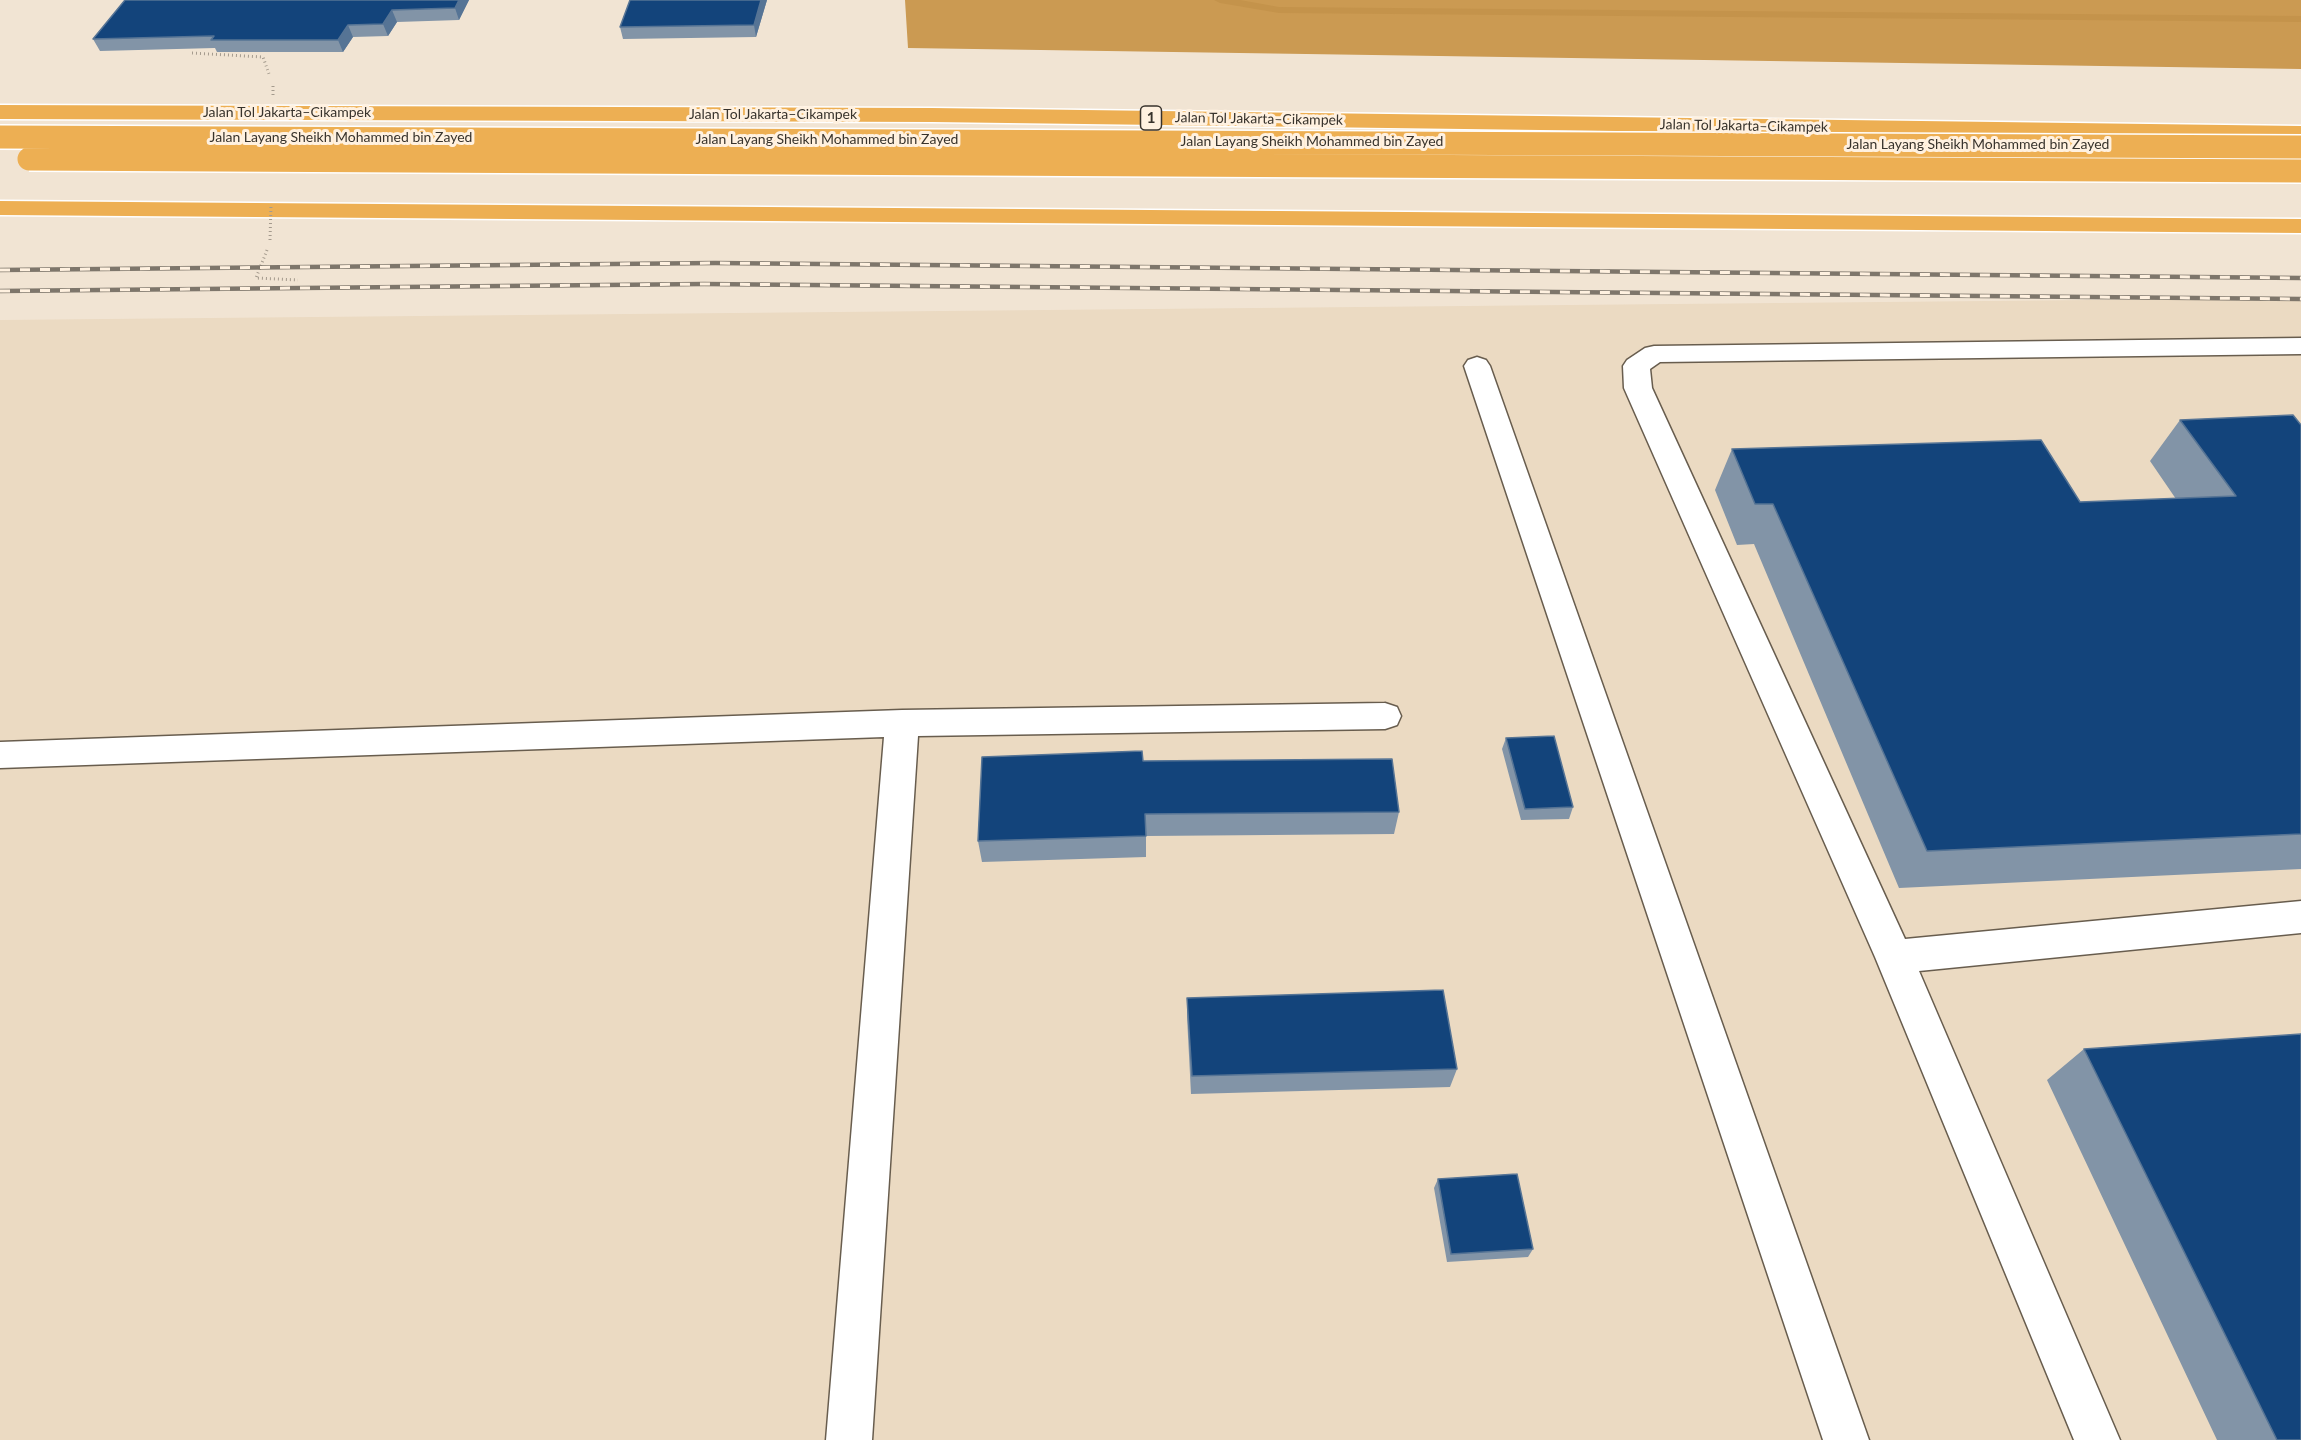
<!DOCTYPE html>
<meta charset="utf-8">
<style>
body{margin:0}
canvas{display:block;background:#f1e4d3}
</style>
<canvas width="2301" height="1440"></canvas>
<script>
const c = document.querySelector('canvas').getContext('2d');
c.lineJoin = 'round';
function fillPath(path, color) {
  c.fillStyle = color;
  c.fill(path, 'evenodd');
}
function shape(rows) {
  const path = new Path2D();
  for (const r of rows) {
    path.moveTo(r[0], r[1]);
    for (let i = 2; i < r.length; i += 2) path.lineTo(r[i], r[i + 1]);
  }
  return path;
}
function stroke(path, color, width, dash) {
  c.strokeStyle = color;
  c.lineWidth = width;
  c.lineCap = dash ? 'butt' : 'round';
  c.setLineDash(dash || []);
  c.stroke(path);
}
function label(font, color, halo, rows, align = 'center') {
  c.font = font + ' Lato,sans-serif';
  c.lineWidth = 6;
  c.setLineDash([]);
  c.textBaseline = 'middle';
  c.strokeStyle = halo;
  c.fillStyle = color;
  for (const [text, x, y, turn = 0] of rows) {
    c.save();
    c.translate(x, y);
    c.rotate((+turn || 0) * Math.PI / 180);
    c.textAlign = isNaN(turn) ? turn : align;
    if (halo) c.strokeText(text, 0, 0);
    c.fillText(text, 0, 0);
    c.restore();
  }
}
fillPath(shape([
 [2301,298,2301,1440,0,1440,0,320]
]), '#ebdac2');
fillPath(shape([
 [905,0,2301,0,2301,69,908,48]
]), '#cb9a52');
fillPath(shape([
 [1214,0,1240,0,1279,7,2301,16,2301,22,1279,13,1220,3,1214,0]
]), '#c4934b');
const minor = shape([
 [2301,338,2301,354,1660,362,1650,369,1652,388,1905,939,2301,901,2301,933,1919,971,2120,1440,2074,1440,1875,957,1624,388,1623,366,1627,360,1645,348,1654,346,2301,338],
 [1477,357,1486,360,1490,366,1869,1440,1823,1440,1464,366,1468,360,1477,357],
 [1385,703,1397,707,1401,716,1397,725,1385,729,918,736,872,1440,826,1440,884,737,0,768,0,742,902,710,1385,703]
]);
const highway = shape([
 [0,105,932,108,2301,126,2301,140,932,122,0,119,0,105],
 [0,201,2301,219,2301,233,0,215,0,201]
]);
stroke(minor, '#685d4e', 3);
stroke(highway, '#fff', 3);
stroke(shape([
 [192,53,263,57,269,74],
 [267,250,256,278,298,280]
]), '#a49a8d', 3, [1, 3]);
fillPath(minor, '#fff');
fillPath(highway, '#edaf53');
const rail = shape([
 [0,270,715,263,2301,278],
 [0,291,704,284,2301,299]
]);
stroke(rail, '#7e766b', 4.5);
stroke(rail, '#fff1e0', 3, [10]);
const highwayBridge = shape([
 [0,137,2301,147],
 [29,159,2301,171]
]);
stroke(highwayBridge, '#fff', 26, []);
stroke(shape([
 [273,86,273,95],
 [270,240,271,205]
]), '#a49a8d', 3, [1, 3]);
stroke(highwayBridge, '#edaf53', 23);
fillPath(shape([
 [125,0,469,0,459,20,397,22,388,36,353,37,343,52,217,52,215,48,100,51,93,39],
 [767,0,756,37,623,39,620,27],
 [2180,420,2301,425,2301,869,1899,888,1754,544,1737,545,1715,490,1732,449,2080,502,2176,499,2150,461],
 [1506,738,1573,807,1569,819,1521,820,1502,749],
 [1143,761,1399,812,1394,834,1146,836,1146,857,982,862,978,841],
 [1187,998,1457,1069,1450,1087,1191,1094,1187,1017],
 [2084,1049,2301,1440,2217,1440,2047,1080],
 [1438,1179,1533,1249,1528,1257,1447,1262,1434,1188]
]), '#8294a7');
fillPath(shape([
 [459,0,469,0,459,20,455,8],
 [761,0,767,0,756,37,754,25],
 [392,10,397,22,388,36,383,24],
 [348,25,353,37,343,52,338,40]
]), '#567495');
const building = shape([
 [125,0,459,0,455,8,392,10,383,24,348,25,338,40,211,40,214,36,93,39,125,0],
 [630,0,761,0,754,25,620,27,630,0],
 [2293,415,2301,425,2301,834,1927,851,1773,504,1755,504,1732,449,2041,440,2080,502,2236,496,2180,420,2293,415],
 [1554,736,1573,807,1525,809,1506,738,1554,736],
 [1142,751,1143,761,1392,759,1399,812,1145,814,1146,836,978,841,982,757,1142,751],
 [1443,990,1457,1069,1192,1076,1187,998,1443,990],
 [2301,1034,2301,1440,2277,1440,2084,1049,2301,1034],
 [1517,1174,1533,1249,1451,1254,1438,1179,1517,1174]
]);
fillPath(building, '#13447b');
stroke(building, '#567495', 1.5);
label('14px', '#38332c', '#fff1e0', [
 ["Jalan Tol Jakarta–Cikampek",287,112],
 ["Jalan Tol Jakarta–Cikampek",773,114],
 ["Jalan Tol Jakarta–Cikampek",1259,119,1],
 ["Jalan Tol Jakarta–Cikampek",1744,126,1],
 ["Jalan Layang Sheikh Mohammed bin Zayed",341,137],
 ["Jalan Layang Sheikh Mohammed bin Zayed",827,139],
 ["Jalan Layang Sheikh Mohammed bin Zayed",1312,141],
 ["Jalan Layang Sheikh Mohammed bin Zayed",1978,144]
]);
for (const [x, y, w] of [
 [1151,118,21]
]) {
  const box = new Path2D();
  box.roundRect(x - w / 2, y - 12, w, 24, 4.5);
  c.fillStyle = '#fff1e0';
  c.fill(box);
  stroke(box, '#38332c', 1.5);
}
label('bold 15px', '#38332c', null, [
 ["1",1151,118]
]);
</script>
